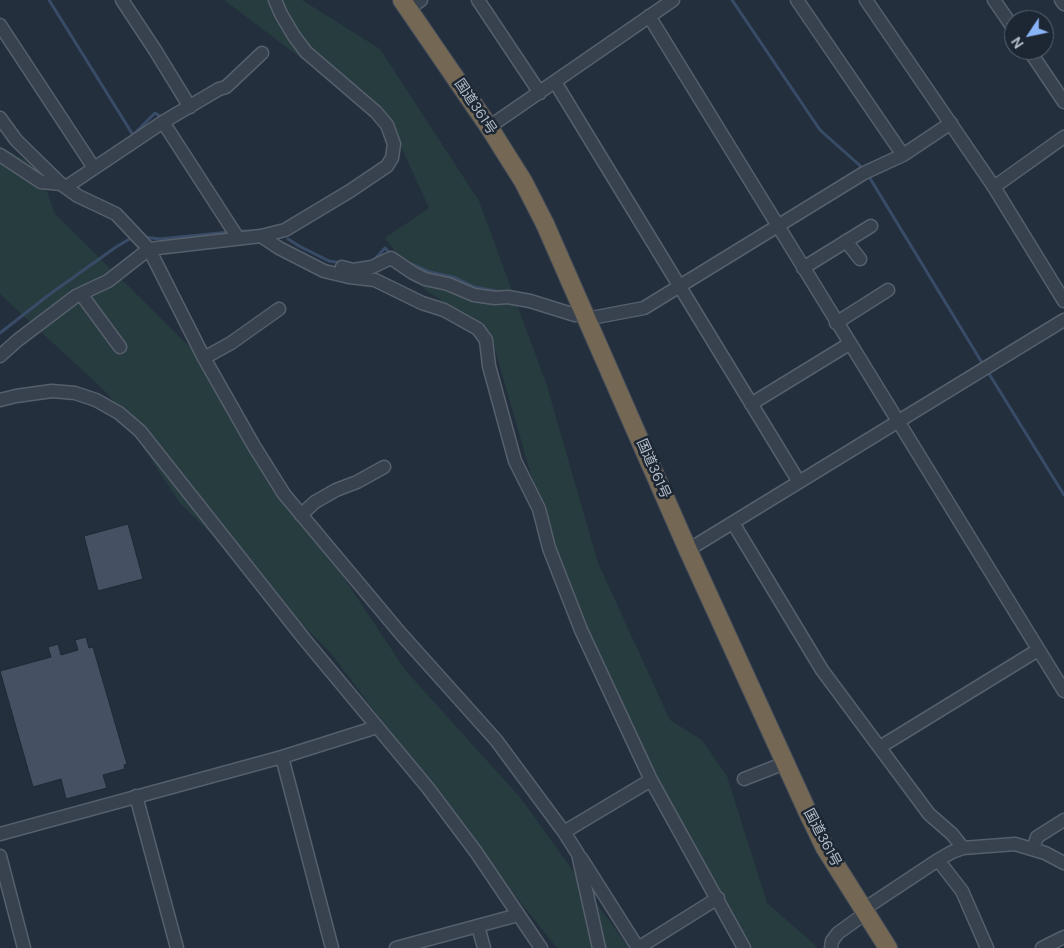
<!DOCTYPE html>
<meta charset="utf-8">
<style>
body{margin:0}
#map{position:relative;width:1064px;height:948px;overflow:hidden;background:#242f3e;font-family:"DM Sans",sans-serif}
canvas{display:block}
.north{position:absolute;left:1004px;top:10px;width:50px;height:50px;box-sizing:border-box;background:#1d2633;border:1px solid #59626f;border-radius:50%;rotate:236deg;font-size:14px;font-weight:700;line-height:20px;text-align:center;color:#b4bcc9}
.north::after{content:'';display:block;margin:auto;width:18px;height:22px;background:#8ab4f8;clip-path:polygon(50% 0,100% 100%,50% 72%,0 100%)}
</style>
<div id="map">
<canvas width="1064" height="948"></canvas>
<div class="north">N</div>
</div>
<script>
const c = document.querySelector('canvas').getContext('2d');
c.lineJoin = 'round';
function fillPath(path, color) {
  c.fillStyle = color;
  c.fill(path, 'evenodd');
}
function shape(rows) {
  const path = new Path2D();
  for (const r of rows) {
    path.moveTo(r[0], r[1]);
    for (let i = 2; i < r.length; i += 2) path.lineTo(r[i], r[i + 1]);
  }
  return path;
}
function stroke(path, color, width, dash) {
  c.strokeStyle = color;
  c.lineWidth = width;
  c.lineCap = dash ? 'butt' : 'round';
  c.setLineDash(dash || []);
  c.stroke(path);
}
function label(font, color, halo, rows, align = 'center') {
  c.font = font + ' "DM Sans","Noto Sans JP",sans-serif';
  c.lineWidth = 5;
  c.setLineDash([]);
  c.textBaseline = 'middle';
  c.strokeStyle = halo;
  c.fillStyle = color;
  for (const [text, x, y, turn = 0] of rows) {
    c.save();
    c.translate(x, y);
    c.rotate((+turn || 0) * Math.PI / 180);
    c.textAlign = isNaN(turn) ? turn : align;
    if (halo) c.strokeText(text, 0, 0);
    c.fillText(text, 0, 0);
    c.restore();
  }
}
fillPath(shape([
 [224,0,302,0,380,49,479,201,547,386,598,563,670,720,702,740,727,776,767,903,814,944,817,948,751,948,698,866,603,687,529,468,490,332,425,290,385,238,429,208,392,127],
 [0,146,38,167,55,214,190,347,406,671,519,796,629,948,557,948,492,867,330,652,180,503,107,393,0,294]
]), '#263c3f');
stroke(shape([
 [49,0,133,135,155,113,164,119],
 [732,0,820,130,865,170],
 [868,175,984,366],
 [238,231,255,231],
 [144,237,160,239,230,232],
 [288,239,299,246,329,261,342,263],
 [405,261,430,272,456,278,474,287,501,292],
 [372,262,385,248,391,254],
 [0,333,50,294,116,247,133,237],
 [988,372,1064,495]
]), '#394c67', 3);
const building = shape([
 [128,524,143,579,98,591,84,536,128,524],
 [86,637,89,648,93,647,127,764,124,765,125,769,103,775,107,788,66,799,61,779,33,787,0,671,51,657,48,647,58,644,61,655,78,650,75,640,86,637]
]);
fillPath(building, '#455162');
stroke(building, '#1f2835', 1);
const minor = shape([
 [122,0,155,50,190,107],
 [478,0,540,93],
 [797,0,903,155],
 [866,0,994,187,1064,301],
 [994,0,1014,29],
 [1061,0,1064,4],
 [408,9,421,0],
 [649,16,1064,691],
 [0,25,94,168],
 [1029,50,1064,102],
 [555,82,799,482],
 [0,118,16,140,61,184,78,196,116,214,149,249,204,358,254,446,284,494,401,634,496,740,564,832,578,854,599,948],
 [163,122,238,238],
 [489,127,673,0],
 [0,155,41,182,61,184],
 [66,187,163,122,219,89,226,87,262,53],
 [994,187,1064,137],
 [261,236,279,248,324,271,349,277,375,280,422,303,444,310,478,329,486,340,489,366,515,461,539,509,549,548,581,630,651,780,744,948],
 [846,241,860,259],
 [342,267,353,270,372,267,391,258,413,273,425,279,448,284,474,295,495,298,508,297,530,301,575,315,584,313],
 [803,268,871,226],
 [81,294,120,347],
 [586,319,644,308,864,173,903,155,951,123],
 [836,323,888,290],
 [0,356,18,340,76,296,108,281,149,249,261,236,285,230,350,191,387,166,392,158,394,144,387,125,376,112,306,52,294,36,281,14,275,0],
 [204,358,231,343,279,309],
 [0,400,16,396,52,391,75,393,96,400,119,413,140,431,305,640,428,788,476,852,541,948],
 [751,404,849,344],
 [301,515,315,502,336,490,357,482,384,467],
 [733,523,822,670,929,814,952,834,963,848,1015,844,1045,853,1064,863],
 [688,550,1064,320],
 [880,747,1038,650],
 [282,757,332,948],
 [744,779,785,763],
 [136,796,177,948],
 [564,832,651,780],
 [0,834,282,757,377,727],
 [1033,849,1037,837,1064,820],
 [0,856,24,948],
 [581,858,638,948,718,898],
 [938,860,962,891,987,948],
 [864,909,938,860,952,852,963,848],
 [478,926,484,948],
 [396,948,518,915],
 [831,948,832,941,838,933,866,913],
 [1042,948,1064,937]
]);
const highway = shape([
 [402,0,489,127,523,181,545,224,688,550,809,815,825,848,888,948]
]);
stroke(minor, '#565f6c', 15);
stroke(highway, '#434c59', 20);
stroke(minor, '#38414e', 12);
stroke(highway, '#746855', 18);
label('14px', '#b4bcc9', '#1d2633', [
 ["国道361号",475,107,56],
 ["国道361号",653,469,66],
 ["国道361号",822,838,62]
]);
</script>
